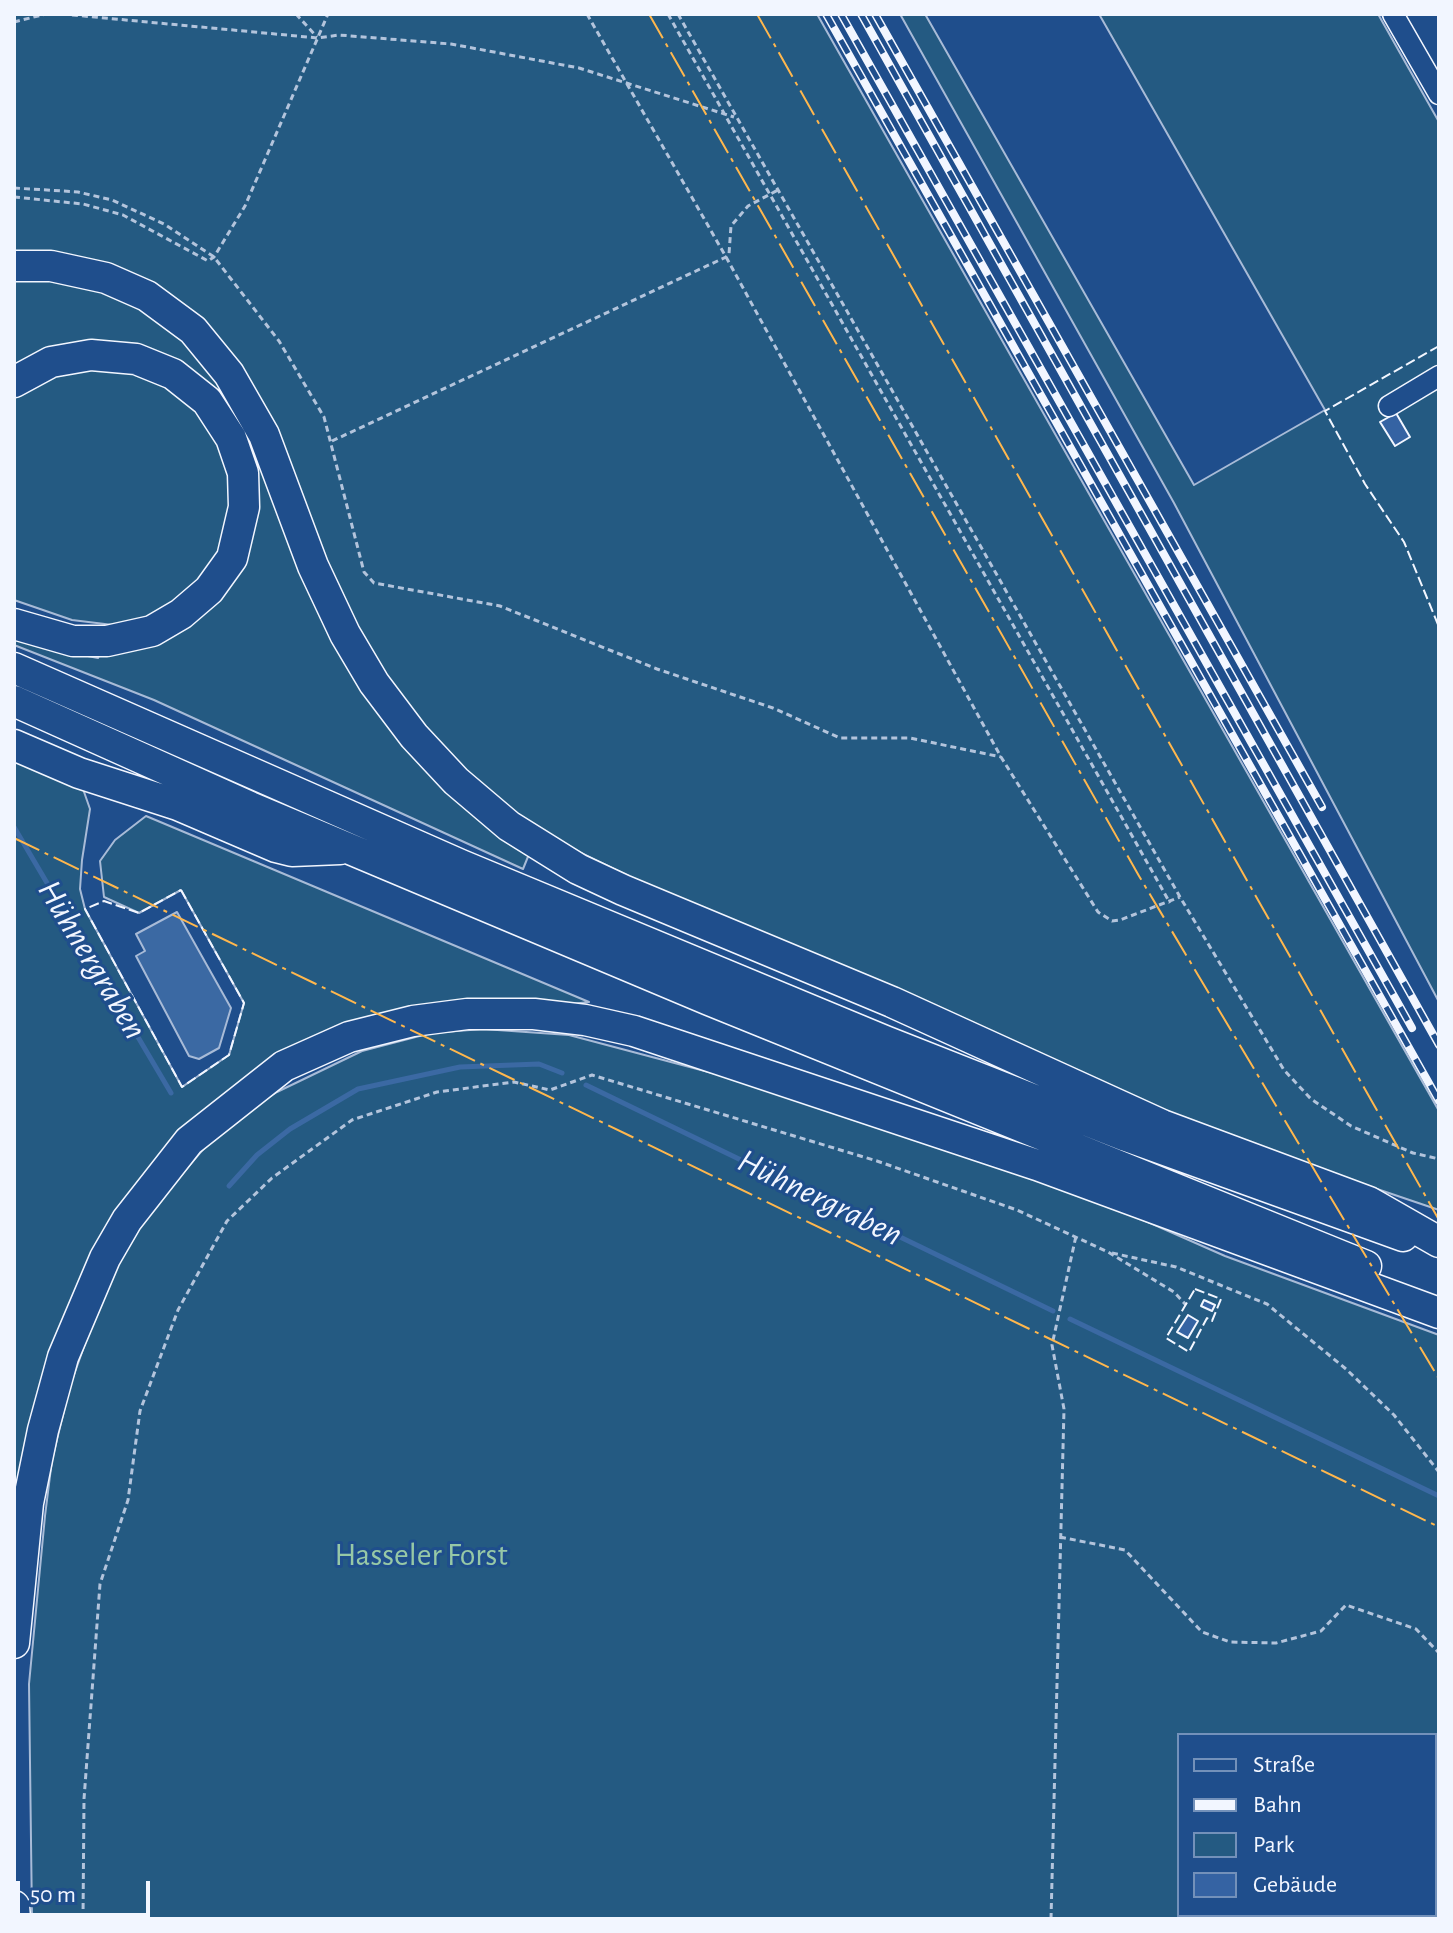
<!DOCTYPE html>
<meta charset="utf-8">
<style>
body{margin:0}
#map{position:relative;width:1453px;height:1933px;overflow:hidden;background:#1f4e8c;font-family:"Alegreya Sans",sans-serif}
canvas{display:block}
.frame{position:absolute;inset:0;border:16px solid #f2f6ff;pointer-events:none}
.legend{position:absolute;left:1177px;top:1733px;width:260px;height:184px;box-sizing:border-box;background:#1f4e8c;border:2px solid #7391ba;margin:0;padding:10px 14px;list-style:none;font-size:24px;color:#f2f6ff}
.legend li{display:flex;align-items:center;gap:16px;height:40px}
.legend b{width:40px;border:2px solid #7391ba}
.scale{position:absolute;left:16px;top:1881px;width:134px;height:36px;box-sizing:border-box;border:4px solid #f2f6ff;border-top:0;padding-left:10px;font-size:24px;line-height:28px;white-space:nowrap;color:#f2f6ff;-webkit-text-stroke:6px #1f4e8c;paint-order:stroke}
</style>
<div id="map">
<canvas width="1453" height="1933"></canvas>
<div class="frame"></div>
<ul class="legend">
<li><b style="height:10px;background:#1f4e8c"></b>Straße</li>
<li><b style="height:10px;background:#f2f6ff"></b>Bahn</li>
<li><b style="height:22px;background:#245a82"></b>Park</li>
<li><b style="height:22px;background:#3563a3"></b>Gebäude</li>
</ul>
<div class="scale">50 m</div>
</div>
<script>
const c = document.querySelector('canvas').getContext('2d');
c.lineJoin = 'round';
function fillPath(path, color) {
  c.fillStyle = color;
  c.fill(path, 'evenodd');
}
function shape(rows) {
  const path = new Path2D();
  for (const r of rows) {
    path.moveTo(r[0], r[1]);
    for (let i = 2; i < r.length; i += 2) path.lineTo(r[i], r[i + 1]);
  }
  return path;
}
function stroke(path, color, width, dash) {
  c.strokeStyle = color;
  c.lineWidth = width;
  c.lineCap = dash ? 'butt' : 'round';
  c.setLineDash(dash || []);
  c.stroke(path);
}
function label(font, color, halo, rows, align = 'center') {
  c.font = font + ' "Alegreya Sans",sans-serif';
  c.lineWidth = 6;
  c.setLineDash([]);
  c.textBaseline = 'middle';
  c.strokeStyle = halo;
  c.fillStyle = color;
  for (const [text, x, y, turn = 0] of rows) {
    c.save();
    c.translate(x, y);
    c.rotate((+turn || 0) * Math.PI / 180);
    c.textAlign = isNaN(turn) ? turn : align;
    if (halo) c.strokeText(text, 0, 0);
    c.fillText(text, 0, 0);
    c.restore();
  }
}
const green = shape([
 [14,14,817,14,1439,1111,1439,1210,1268,1152,1092,1083,651,887,538,832,523,869,154,700,14,645,14,636,36,646,98,658,113,625,72,620,14,600,14,14],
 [900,14,925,14,1194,485,1325,410,1099,14,1378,14,1439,122,1439,1002,1174,503,900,14],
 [14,757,83,789,90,809,82,860,80,889,85,909,182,1087,229,1055,244,1003,181,890,139,913,104,897,100,861,115,840,146,816,589,1002,339,1032,134,1194,14,1544,14,757],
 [483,1029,569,1035,765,1087,1107,1204,1225,1256,1439,1335,1439,1919,32,1919,29,1684,45,1516,52,1460,70,1386,107,1282,149,1213,222,1127,277,1092,362,1051,431,1033,483,1029],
 [1179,1735,1435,1735,1435,1915,1179,1915,1179,1735]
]);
fillPath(green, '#245a82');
stroke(green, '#a8bbd7', 2);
const water = shape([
 [177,912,231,1008,219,1048,199,1059,189,1056,136,956,145,951,136,934,177,912]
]);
fillPath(water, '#3b69a3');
stroke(water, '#a8bbd7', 2);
stroke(shape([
 [14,827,171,1093],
 [586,1085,1053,1311],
 [229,1186,257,1155,290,1129,358,1089,460,1067,539,1064,562,1073],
 [1070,1319,1439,1496]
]), '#3b69a3', 5);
const building = shape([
 [1396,413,1410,437,1395,446,1380,422,1396,413],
 [1204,1300,1215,1305,1212,1311,1201,1306,1204,1300],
 [1188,1315,1198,1321,1188,1338,1177,1332,1188,1315]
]);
fillPath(building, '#3563a3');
stroke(building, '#f2f6ff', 2);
const minor = shape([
 [1393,14,1439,94],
 [1389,406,1439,376]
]);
const highway = shape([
 [14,266,51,266,106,278,147,296,193,330,229,374,264,435,313,566,345,634,374,683,414,736,456,781,509,826,578,869,623,890,892,1002,1162,1125,1369,1202,1439,1242],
 [14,382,51,362,91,355,136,359,173,374,207,401,231,438,243,473,244,507,232,558,209,590,181,614,152,631,107,641,73,641,14,624],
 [14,668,461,865,885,1041,1126,1136,1403,1236],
 [14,701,250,807,709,1000,1366,1266],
 [14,745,79,773,178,805,276,847,292,851,340,849],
 [14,1643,28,1503,43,1430,63,1357,105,1258,127,1220,189,1141,284,1066,349,1037,413,1021,467,1014,534,1014,585,1020,634,1031,1037,1165,1439,1313],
 [14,1906,15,1919]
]);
stroke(minor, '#f2f6ff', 23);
stroke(highway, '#f2f6ff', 33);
stroke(shape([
 [62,14,318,38,339,35,451,44,579,68,734,117],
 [296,14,317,37],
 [587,14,726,257,1001,757,1098,912,1112,921,1120,920,1180,897],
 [668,14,1170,903],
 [678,14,1180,897,1284,1070,1311,1099,1351,1126,1413,1153,1439,1159],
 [14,22,46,14],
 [14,188,78,192,112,200,164,224,214,257,279,341,324,417,364,572,374,583,500,606,657,669,773,708,840,738,910,738,1001,757],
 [14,197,83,204,123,215,208,261,214,257,245,206,328,14],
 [332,441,726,257,729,254,731,226,748,206,778,190],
 [1112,1253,1176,1267,1267,1304,1346,1369,1394,1415,1439,1472],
 [1060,1537,1125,1550,1202,1632,1230,1642,1276,1643,1321,1631,1346,1605,1416,1629,1439,1653],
 [1435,1892,1439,1891],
 [83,1919,84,1799,100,1584,128,1500,140,1411,178,1310,227,1221,272,1178,352,1120,437,1092,514,1082,550,1090,592,1075,877,1161,1017,1210,1108,1252,1174,1292,1186,1305],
 [1051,1919,1064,1409,1052,1345,1076,1236],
 [1325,1919,1342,1915]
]), '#b3c4dc', 3, [6, 4]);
stroke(minor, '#1f4e8c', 20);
stroke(highway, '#1f4e8c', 30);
const rail = shape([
 [826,14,1439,1101],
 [841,14,1412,1028],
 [861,14,1439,1045],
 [875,14,1322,807]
]);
stroke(rail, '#f2f6ff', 8);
stroke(rail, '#1f4e8c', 5, [15]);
stroke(shape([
 [1439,346,1325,411,1365,484,1404,542,1439,627],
 [181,890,244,1003,229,1055,182,1087,85,909,104,901,139,913,181,890],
 [1195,1289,1221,1299,1212,1321,1207,1318,1189,1352,1166,1338,1195,1289]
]), '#f2f6ff', 2, [10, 4]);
stroke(shape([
 [649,14,1139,876,1439,1379],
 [757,14,1439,1220],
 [14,838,1439,1527]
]), '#ffb74d', 2, [28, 6, 4, 6]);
label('32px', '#97c8a6', '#1f4e8c', [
 ["Hasseler Forst",421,1555]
]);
label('italic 34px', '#f2f6ff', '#1f4e8c', [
 ["Hühnergraben",92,960,59],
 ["Hühnergraben",820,1198,26]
]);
</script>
